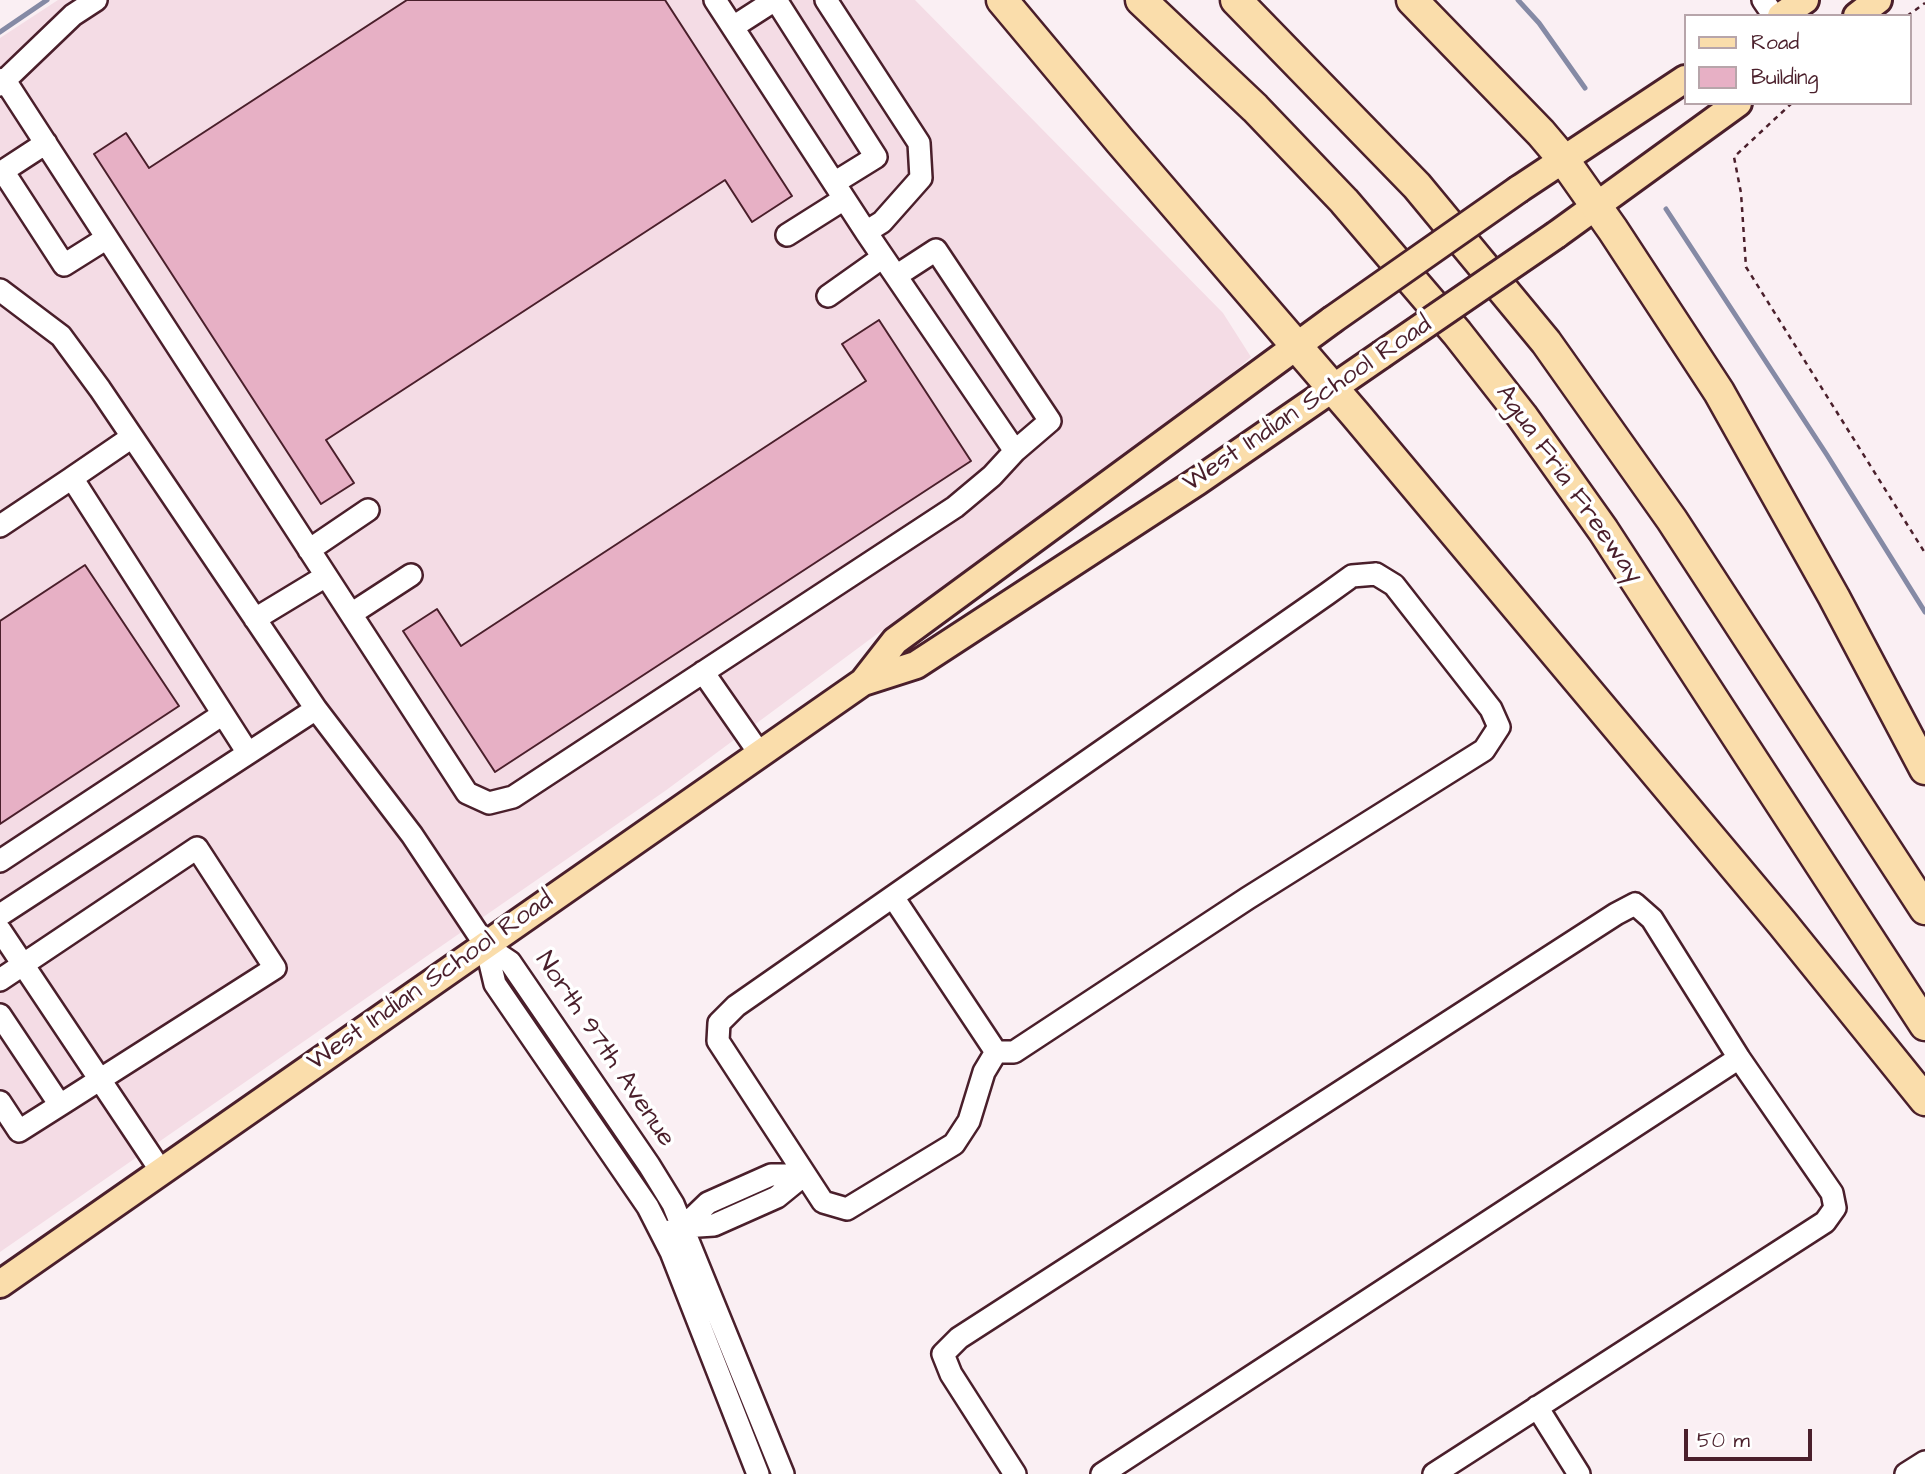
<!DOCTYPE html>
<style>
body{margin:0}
#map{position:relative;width:1925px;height:1474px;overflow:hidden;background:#faeff3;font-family:"Architects Daughter",sans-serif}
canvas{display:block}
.legend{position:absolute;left:1684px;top:14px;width:228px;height:91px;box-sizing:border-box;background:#fff;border:2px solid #b7a5aa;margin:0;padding:9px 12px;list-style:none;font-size:21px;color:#4a1f2b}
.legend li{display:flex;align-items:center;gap:14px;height:35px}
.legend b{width:35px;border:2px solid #b7a5aa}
.scale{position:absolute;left:1684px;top:1429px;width:128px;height:32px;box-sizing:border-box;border:4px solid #4a1f2b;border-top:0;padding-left:9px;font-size:21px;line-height:24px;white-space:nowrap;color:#4a1f2b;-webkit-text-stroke:5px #fff;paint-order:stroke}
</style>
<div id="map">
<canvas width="1925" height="1474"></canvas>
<ul class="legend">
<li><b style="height:9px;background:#faddab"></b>Road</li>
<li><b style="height:19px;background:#e7b0c5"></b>Building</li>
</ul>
<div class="scale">50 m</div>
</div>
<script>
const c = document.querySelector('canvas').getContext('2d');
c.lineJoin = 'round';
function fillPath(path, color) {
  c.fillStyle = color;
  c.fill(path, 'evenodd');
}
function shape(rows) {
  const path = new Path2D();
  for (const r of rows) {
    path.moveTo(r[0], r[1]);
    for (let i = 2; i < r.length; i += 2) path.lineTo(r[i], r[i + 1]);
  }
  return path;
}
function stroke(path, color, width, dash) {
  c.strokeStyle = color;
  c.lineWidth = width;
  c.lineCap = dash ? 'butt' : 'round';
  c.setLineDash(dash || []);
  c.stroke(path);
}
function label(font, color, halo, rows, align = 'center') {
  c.font = font + ' "Architects Daughter",sans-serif';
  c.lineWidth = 7;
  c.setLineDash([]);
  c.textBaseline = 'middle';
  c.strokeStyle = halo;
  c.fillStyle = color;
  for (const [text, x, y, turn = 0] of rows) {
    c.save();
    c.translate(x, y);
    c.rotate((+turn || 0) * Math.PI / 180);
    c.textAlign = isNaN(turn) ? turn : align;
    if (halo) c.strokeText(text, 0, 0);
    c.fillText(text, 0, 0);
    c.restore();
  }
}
fillPath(shape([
 [58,0,915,0,1223,313,1251,357,1168,429,1046,517,919,603,665,791,0,1252,0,38]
]), '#f4dce5');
stroke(shape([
 [1518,0,1539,23,1585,88],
 [0,32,47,0],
 [1666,209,1827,455,1925,612]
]), '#858aa5', 5);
const building = shape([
 [407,0,665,0,792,196,752,222,725,180,326,440,354,483,321,504,94,154,126,133,149,168,407,0],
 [879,320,971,461,495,772,403,631,437,609,461,646,866,381,842,344,879,320],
 [85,565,179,706,0,824,0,621,85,565]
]);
fillPath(building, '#e7b0c5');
stroke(building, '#4a1f2b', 2);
const minor = shape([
 [715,0,866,232,882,222,921,178,919,143,826,0],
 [776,0,876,157,834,183],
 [1763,0,1774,16],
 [733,27,775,0],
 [4,79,467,793,489,803,513,797,955,507,992,476,1015,451],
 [0,85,73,15,96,0],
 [46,143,3,171,64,265,107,238],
 [866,232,1015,451,1050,421,936,250,896,276],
 [787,235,844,199],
 [0,290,61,336,100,389,316,709,412,835,486,946,495,984,648,1207,671,1252,758,1474],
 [828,296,883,257],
 [132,437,72,478,248,753],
 [0,526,72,478],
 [309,550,368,510],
 [1376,574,1394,585,1491,709,1499,727,1484,750,1248,898,1014,1052,996,1052,984,1072,969,1121,954,1144,847,1209,823,1202,718,1041,719,1023,736,1006,1327,594,1352,576,1376,574],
 [351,614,411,575],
 [255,619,326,576],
 [703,672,760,754],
 [0,861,223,714],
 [893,897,996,1052],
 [0,915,316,709],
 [0,930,161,1171],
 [486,946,510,962,649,1165,673,1204,783,1474],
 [0,980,197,848,275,968,60,1105,0,1015],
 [0,1102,19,1131,60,1105],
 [683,1227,708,1203,771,1175,804,1175],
 [670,1231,683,1227,714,1225,777,1197,804,1175],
 [1537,1407,1579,1474],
 [1015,1474,951,1374,943,1354,959,1338,1616,914,1635,904,1652,919,1739,1058,1832,1193,1835,1208,1825,1222,1434,1474],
 [1102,1474,1739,1058],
 [1906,1474,1925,1462]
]);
const major = shape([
 [1781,16,1805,0],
 [1857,16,1878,0],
 [1519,189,1685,79],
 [1556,235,1738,103],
 [863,682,895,641,1332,320],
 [0,1284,863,682,916,665,1198,481,1381,355]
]);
const highway = shape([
 [1002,0,1120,141,1355,414,1782,923,1925,1100],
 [1141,0,1255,108,1344,201,1457,333,1522,416,1603,530,1925,1025],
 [1236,0,1417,186,1546,342,1672,520,1925,909],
 [1412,0,1541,133,1563,159,1613,230,1719,392,1834,597,1925,769]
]);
stroke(minor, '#4a1f2b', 26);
stroke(major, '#4a1f2b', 32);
stroke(highway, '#4a1f2b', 35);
stroke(shape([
 [1907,16,1925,3],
 [1792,103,1734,157,1741,193,1746,267,1925,553]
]), '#4a1f2b', 2.5, [5, 5]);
stroke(minor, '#fff', 21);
stroke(major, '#faddab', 26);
stroke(highway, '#faddab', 30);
const majorBridge = shape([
 [1332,320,1519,189],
 [1381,355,1556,235]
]);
stroke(majorBridge, '#4a1f2b', 32, []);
stroke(majorBridge, '#faddab', 26);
label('26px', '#4a1f2b', '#fff', [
 ["West Indian School Road",1308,405,-34],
 ["Agua Fria Freeway",1568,485,55],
 ["West Indian School Road",431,982,-35],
 ["North 97th Avenue",604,1050,56]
]);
</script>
